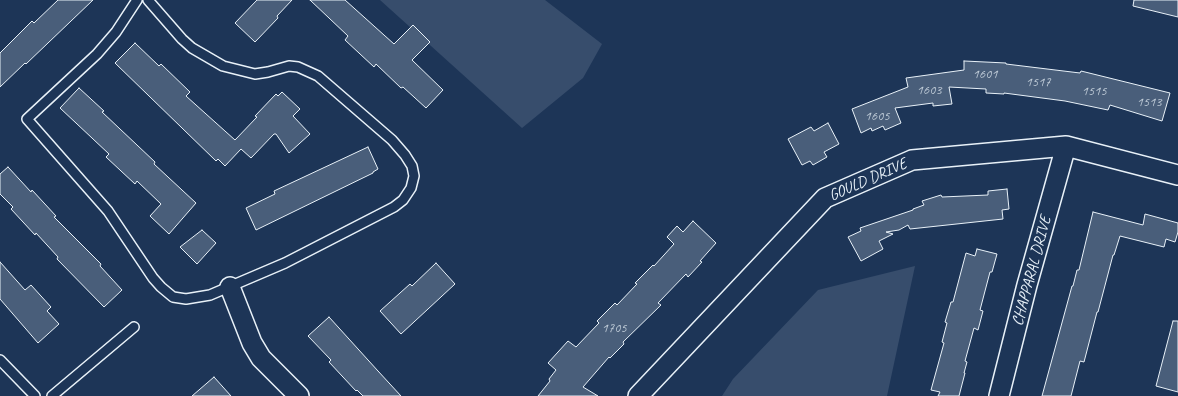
<!DOCTYPE html>
<style>
body{margin:0}
canvas{display:block;background:#1d3557}
</style>
<canvas width="1178" height="396"></canvas>
<script>
const c = document.querySelector('canvas').getContext('2d');
c.lineJoin = 'round';
function fillPath(path, color) {
  c.fillStyle = color;
  c.fill(path, 'evenodd');
}
function shape(rows) {
  const path = new Path2D();
  for (const r of rows) {
    path.moveTo(r[0], r[1]);
    for (let i = 2; i < r.length; i += 2) path.lineTo(r[i], r[i + 1]);
  }
  return path;
}
function stroke(path, color, width, dash) {
  c.strokeStyle = color;
  c.lineWidth = width;
  c.lineCap = dash ? 'butt' : 'round';
  c.setLineDash(dash || []);
  c.stroke(path);
}
function label(font, color, halo, rows, align = 'center') {
  c.font = font + ' Caveat,sans-serif';
  c.lineWidth = 3;
  c.setLineDash([]);
  c.textBaseline = 'middle';
  c.strokeStyle = halo;
  c.fillStyle = color;
  for (const [text, x, y, turn = 0] of rows) {
    c.save();
    c.translate(x, y);
    c.rotate((+turn || 0) * Math.PI / 180);
    c.textAlign = isNaN(turn) ? turn : align;
    if (halo) c.strokeText(text, 0, 0);
    c.fillText(text, 0, 0);
    c.restore();
  }
}
fillPath(shape([
 [380,0,545,0,602,44,583,78,522,128],
 [915,266,887,396,722,396,733,379,818,290]
]), '#374d6c');
const building = shape([
 [58,0,93,0,26,64,25,63,0,87,0,53,32,21,34,23,58,0],
 [257,0,292,0,277,16,278,18,255,42,235,23,257,0],
 [310,0,345,0,394,44,413,25,430,42,412,60,443,90,426,108,403,87,401,88,376,64,374,67,345,40,348,36,310,0],
 [1134,0,1178,0,1178,17,1133,6,1134,0],
 [135,43,159,66,161,64,190,92,186,96,235,140,257,117,255,116,276,94,278,96,282,92,300,109,293,116,310,134,289,153,276,134,274,134,251,158,241,149,225,166,218,159,216,161,115,63,135,43],
 [964,61,1006,63,1006,64,1080,73,1081,71,1170,93,1162,121,1110,105,1108,110,1065,101,1004,93,1004,94,986,93,986,89,949,87,952,104,933,106,933,103,895,108,901,123,885,130,883,126,872,131,871,128,861,133,852,109,908,87,906,78,964,70,964,61],
 [79,88,104,111,102,112,155,162,154,164,196,203,169,234,150,216,161,204,137,181,135,184,106,157,109,154,60,108,79,88],
 [828,123,839,144,824,152,827,157,813,165,810,161,802,165,788,139,811,127,814,131,828,123],
 [368,147,378,169,373,172,373,173,256,230,246,208,275,194,274,191,368,147],
 [8,167,31,192,32,190,56,216,54,217,101,264,100,266,122,290,104,307,57,259,58,257,36,233,35,235,11,209,13,207,0,194,0,174,8,167],
 [1007,189,1009,209,1002,210,1003,219,910,229,908,225,899,230,886,232,893,234,879,241,883,249,861,261,848,237,861,231,860,228,913,210,913,209,924,205,922,201,941,195,942,197,988,195,988,191,1007,189],
 [1093,212,1143,225,1145,214,1178,223,1178,232,1175,242,1166,239,1164,247,1120,236,1114,255,1113,255,1098,312,1097,312,1084,362,1080,361,1071,396,1042,396,1072,286,1073,286,1077,270,1079,270,1093,212],
 [693,221,716,243,700,261,702,262,688,277,686,274,658,303,661,305,623,342,624,344,610,358,609,357,583,387,598,396,538,396,550,381,549,379,556,370,548,363,568,341,576,347,599,323,597,321,615,303,617,305,637,284,635,283,653,265,654,266,674,244,667,237,677,226,683,232,693,221],
 [202,230,216,243,197,264,180,247,202,230],
 [977,249,997,254,992,272,990,272,980,310,983,311,978,330,974,328,965,361,967,362,964,373,965,373,959,396,938,396,940,392,931,390,944,343,942,342,947,323,945,322,951,302,953,302,966,253,975,256,977,249],
 [0,262,25,290,31,285,51,307,47,311,59,324,38,343,0,299,0,262],
 [436,263,455,284,401,334,380,311,410,284,412,286,436,263],
 [329,317,378,371,401,396,363,396,357,390,356,391,329,362,331,360,308,336,329,317],
 [1173,321,1178,321,1178,392,1156,386,1173,321],
 [214,377,231,396,192,396,214,377]
]);
fillPath(building, '#495e7a');
stroke(building, '#e8f1f8', 1);
const service = shape([
 [137,0,116,32,97,54,27,119,108,211,153,278,161,287,173,297,186,299,210,295,285,263,394,207,403,200,411,188,414,176,412,166,405,155,392,140,318,76,298,67,289,66,268,72,255,74,223,66,192,48,182,39,148,0],
 [0,360,35,396],
 [52,396,134,327]
]);
const minor = shape([
 [230,287,252,343,261,358,299,396],
 [638,396,825,198,912,160,1066,146,1178,175],
 [999,396,1027,285,1066,146]
]);
stroke(service, '#e8f1f8', 12);
stroke(minor, '#e8f1f8', 22);
stroke(service, '#1d3557', 9);
stroke(minor, '#1d3557', 19);
label('14px', '#c0ccd8', null, [
 ["1601",985,74],
 ["1517",1038,82],
 ["1603",929,90],
 ["1515",1094,91],
 ["1513",1149,102],
 ["1605",877,116],
 ["1705",614,328]
]);
label('16px', '#e8f1f8', '#1d3557', [
 ["GOULD DRIVE",868,180,-24],
 ["CHAPPARAL DRIVE",1032,271,-75]
]);
</script>
